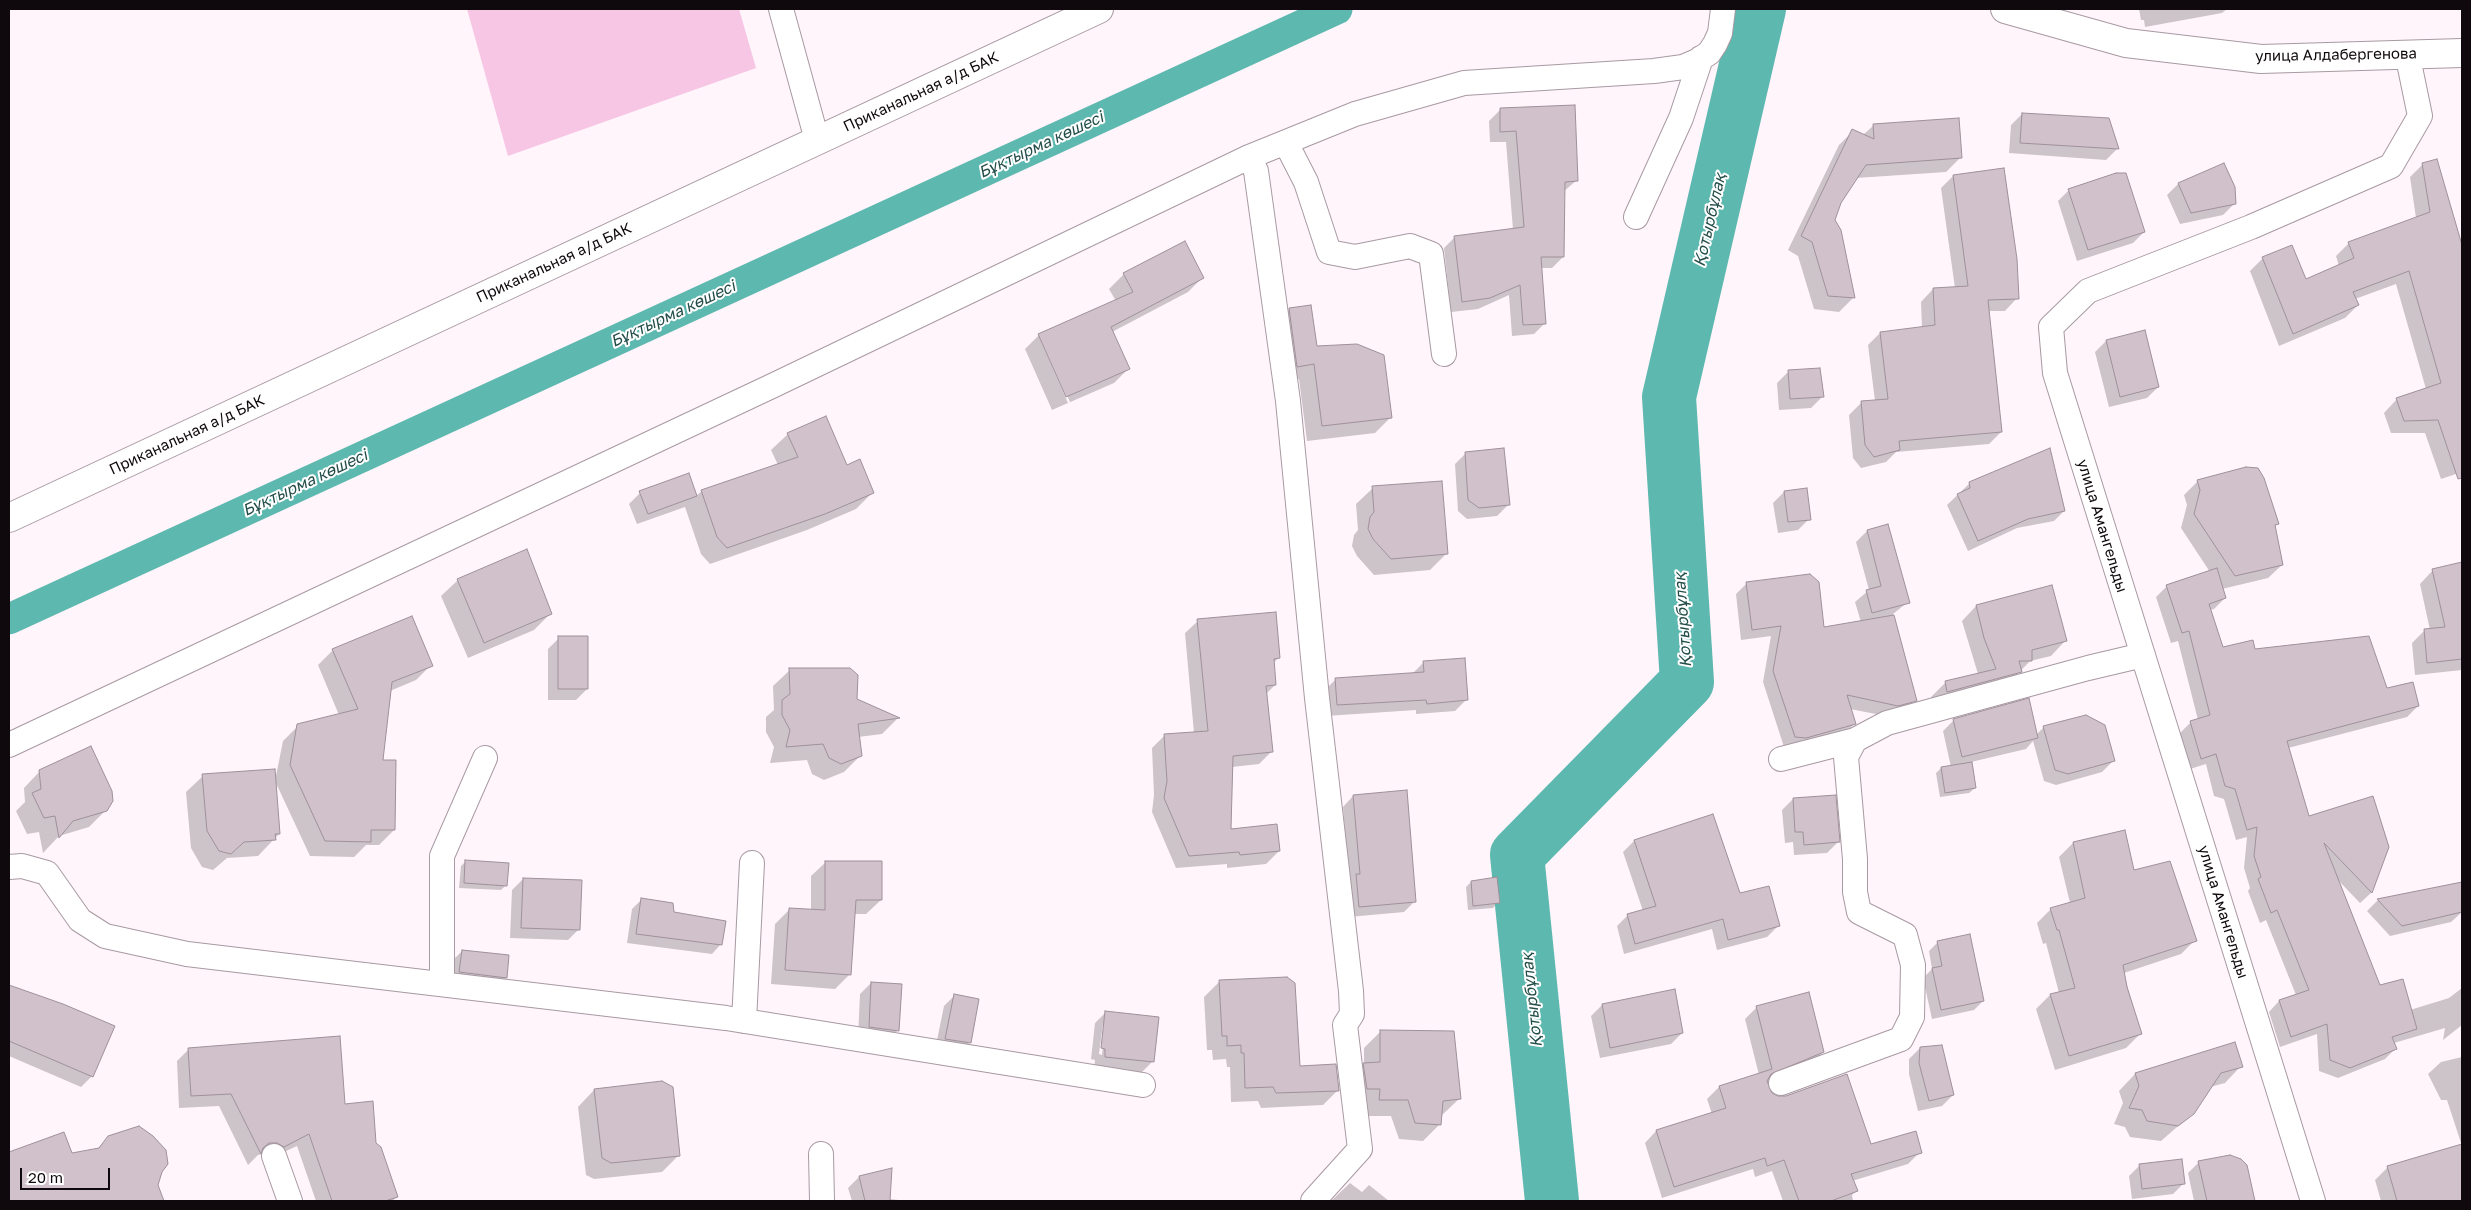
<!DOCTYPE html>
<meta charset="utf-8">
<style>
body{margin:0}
#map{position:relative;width:2471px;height:1210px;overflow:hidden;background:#fff5fb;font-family:"Golos Text",sans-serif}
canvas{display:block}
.frame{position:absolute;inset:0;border:10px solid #0f090d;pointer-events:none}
.scale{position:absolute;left:20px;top:1168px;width:90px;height:22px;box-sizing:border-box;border:2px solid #0f090d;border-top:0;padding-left:6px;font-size:15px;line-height:18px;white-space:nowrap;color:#0f090d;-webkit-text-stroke:4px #fff;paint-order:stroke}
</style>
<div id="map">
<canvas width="2471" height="1210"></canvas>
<div class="frame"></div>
<div class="scale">20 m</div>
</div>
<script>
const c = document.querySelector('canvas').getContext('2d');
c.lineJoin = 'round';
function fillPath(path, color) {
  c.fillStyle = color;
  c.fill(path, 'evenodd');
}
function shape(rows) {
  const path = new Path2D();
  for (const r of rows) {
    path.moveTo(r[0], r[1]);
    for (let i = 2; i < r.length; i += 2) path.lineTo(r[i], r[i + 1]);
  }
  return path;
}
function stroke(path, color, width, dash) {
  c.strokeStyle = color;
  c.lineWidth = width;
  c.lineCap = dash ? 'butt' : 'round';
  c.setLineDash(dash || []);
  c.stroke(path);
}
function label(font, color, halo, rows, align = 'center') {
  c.font = font + ' "Golos Text",sans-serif';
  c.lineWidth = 4;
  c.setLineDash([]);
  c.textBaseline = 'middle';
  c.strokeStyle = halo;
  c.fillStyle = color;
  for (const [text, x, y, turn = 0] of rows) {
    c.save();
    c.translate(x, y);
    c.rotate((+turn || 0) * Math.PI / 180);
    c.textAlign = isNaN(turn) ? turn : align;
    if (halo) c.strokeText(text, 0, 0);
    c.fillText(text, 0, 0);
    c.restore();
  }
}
fillPath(shape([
 [467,9,739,9,756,68,508,156]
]), '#f8c6e5');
fillPath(shape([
 [2139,9,2227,9,2222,13,2145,27,2144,20,2141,20],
 [1500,110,1577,180,1563,192,1563,257,1552,268,1540,268,1545,323,1534,334,1512,336,1509,295,1478,309,1451,312,1444,248,1455,237,1513,230,1506,142,1490,142,1489,121],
 [2022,114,2117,149,2106,160,2009,153,2011,125],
 [1874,125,1960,158,1946,172,1856,178,1840,202,1834,220,1853,298,1839,312,1814,309,1798,256,1788,250,1839,145,1853,131,1863,135],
 [2436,161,2462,249,2462,472,2441,479,2425,433,2391,433,2384,413,2397,399,2426,389,2396,284,2355,299,2358,305,2345,318,2279,346,2250,271,2263,258,2305,280,2339,266,2336,256,2349,243,2416,218,2410,177,2423,164],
 [1953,176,2017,298,2005,311,1988,311,2001,432,1989,444,1896,452,1886,462,1861,468,1853,458,1849,415,1862,402,1875,401,1868,345,1880,333,1922,328,1921,302,1933,289,1955,288,1941,188],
 [2178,184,2234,204,2223,215,2180,224,2167,195],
 [2069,190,2144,232,2133,243,2077,261,2058,201],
 [1184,242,1203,277,1188,292,1112,332,1128,369,1114,383,1052,410,1025,349,1039,335,1116,301,1109,289,1124,274],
 [1040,339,1042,339,1070,402,1068,403],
 [1289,309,1315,347,1391,417,1375,433,1307,441,1299,379,1282,381,1274,324],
 [2106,341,2158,387,2147,398,2109,407,2095,352],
 [1788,372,1822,397,1811,408,1779,410,1777,383],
 [788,434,846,466,873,492,856,509,807,530,710,564,701,554,685,507,637,524,629,504,640,493,689,475,696,496,702,491,778,465,771,450],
 [1466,453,1508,505,1497,516,1467,519,1458,511,1455,464],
 [2198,481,2277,524,2274,527,2282,565,2268,578,2222,589,2225,598,2214,609,2209,610,2222,649,2254,650,2387,690,2418,706,2407,717,2288,748,2308,817,2387,847,2371,893,2360,903,2337,879,2379,987,2410,1010,2449,998,2462,988,2462,1025,2443,1040,2445,1028,2394,1043,2396,1048,2385,1059,2338,1078,2319,1071,2317,1034,2280,1047,2269,1012,2279,1001,2296,995,2266,920,2260,923,2248,891,2250,888,2244,868,2247,837,2236,840,2224,799,2214,796,2206,764,2190,769,2180,733,2191,722,2198,720,2178,641,2171,643,2156,597,2167,586,2210,572,2181,528,2187,505,2184,495],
 [1970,483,2064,511,2054,521,2017,528,1968,551,1947,505],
 [1373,488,1447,553,1430,570,1374,575,1357,556,1352,546,1354,535,1358,530,1356,504],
 [1784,492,1809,519,1798,530,1778,533,1773,503],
 [1867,531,1908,602,1893,614,1915,700,1904,711,1886,716,1850,709,1855,723,1844,734,1784,747,1763,682,1771,636,1741,640,1736,594,1747,583,1823,628,1861,622,1855,602,1869,590,1856,542],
 [2462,564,2462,670,2415,675,2412,643,2425,630,2430,630,2420,584,2433,570],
 [458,580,550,614,534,630,468,658,441,596],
 [1976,606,2065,641,2051,656,2030,661,2006,686,1933,706,1931,697,1945,683,1978,674,1962,621],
 [1198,621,1278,658,1273,664,1275,685,1266,694,1272,751,1259,764,1232,767,1230,830,1279,851,1266,864,1227,868,1227,864,1176,868,1152,812,1154,795,1152,748,1165,735,1194,733,1185,633],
 [559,638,587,689,576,700,548,700,548,649],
 [333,650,431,665,416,680,390,691,382,761,394,830,379,845,366,845,354,857,310,856,275,781,283,741,298,726,339,715,318,665],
 [1424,662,1466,700,1455,711,1416,714,1416,710,1326,716,1325,690,1336,679,1413,673],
 [790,670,856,700,898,718,882,734,858,737,861,755,844,772,824,780,812,774,807,760,770,763,774,747,766,732,766,717,774,710,773,686],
 [1954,720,2036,735,2044,727,2113,761,2102,772,2056,785,2044,781,2033,741,2026,749,1971,762,1975,788,1969,793,1940,797,1936,773,1941,768,1951,767,1943,731],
 [40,771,106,810,89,827,59,836,43,853,39,832,27,834,16,811,25,802,24,788],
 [203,776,279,834,258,856,227,858,213,870,202,867,191,848,186,792],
 [1353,796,1415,901,1404,912,1349,917,1349,882,1343,807],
 [1793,799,1838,842,1827,853,1794,855,1793,842,1785,843,1782,810],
 [1712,815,1739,895,1778,926,1767,937,1717,950,1712,929,1624,954,1617,926,1628,915,1643,911,1623,852,1634,841],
 [2124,831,2133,872,2195,940,2181,954,2124,973,2140,1034,2126,1048,2055,1070,2036,1009,2050,995,2059,993,2046,943,2043,944,2037,923,2051,909,2070,903,2059,857,2073,843],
 [466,861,506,885,501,890,459,888,461,866],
 [826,862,881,900,866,914,854,914,850,974,835,989,771,984,775,924,790,909,811,911,811,876],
 [523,879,579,929,568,940,510,938,512,890],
 [1471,882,1498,902,1493,908,1468,910,1466,887],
 [2462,884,2462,912,2451,922,2390,936,2367,911,2378,900],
 [641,900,673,913,721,944,712,954,627,943,632,909],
 [1938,942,1983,1001,1974,1010,1932,1019,1923,978,1932,969,1929,951],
 [462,951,506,978,495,989,449,983,451,962],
 [1219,982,1299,1067,1338,1090,1323,1105,1261,1108,1258,1101,1231,1102,1230,1067,1227,1067,1226,1059,1213,1060,1212,1050,1207,1050,1204,997],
 [871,983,898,1030,887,1041,858,1038,860,994],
 [9,986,63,1005,92,1076,81,1087,9,1056],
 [955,995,969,1043,958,1054,935,1050,944,1006],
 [1602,1005,1682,1033,1671,1044,1600,1058,1591,1016],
 [1757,1007,1823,1052,1811,1064,1766,1082,1771,1094,1871,1146,1920,1152,1908,1164,1852,1181,1856,1191,1852,1195,1853,1201,1783,1201,1772,1171,1755,1177,1753,1169,1662,1198,1645,1143,1656,1131,1712,1114,1707,1099,1719,1087,1759,1075,1745,1019],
 [1106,1012,1153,1061,1142,1072,1094,1068,1095,1060,1091,1059,1095,1023],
 [1103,1023,1105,1023,1102,1055,1099,1054],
 [1380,1032,1459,1099,1441,1116,1440,1124,1423,1141,1399,1139,1391,1116,1363,1116,1348,1080,1364,1064,1364,1048],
 [2234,1043,2241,1066,2225,1083,2210,1087,2193,1113,2161,1141,2130,1137,2125,1127,2114,1124,2123,1103,2119,1091,2135,1074],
 [1920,1048,1953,1095,1942,1106,1918,1111,1909,1074,1909,1059],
 [189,1049,344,1105,375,1144,397,1197,392,1201,316,1201,297,1146,271,1158,264,1154,258,1155,248,1165,219,1106,179,1108,177,1061],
 [2462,1057,2462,1201,2381,1201,2375,1180,2388,1167,2462,1146,2447,1100,2441,1100,2428,1074,2441,1062],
 [594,1090,679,1155,662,1172,594,1179,586,1175,578,1107],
 [63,1134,71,1155,96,1150,109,1137,161,1171,157,1185,163,1201,9,1201,9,1153],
 [2199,1162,2246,1166,2254,1201,2194,1201,2188,1173],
 [2140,1165,2184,1183,2173,1194,2132,1199,2129,1176],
 [859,1177,889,1199,909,1201,852,1201,848,1188],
 [1350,1183,1362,1192,1369,1185,1389,1201,1331,1201]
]), '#0003');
stroke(shape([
 [9,619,1337,9]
]), '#5db8b0', 31);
stroke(shape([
 [1552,1201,1517,855,1687,682,1669,397,1759,9]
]), '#5db8b0', 54);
const building = shape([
 [1575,105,1578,181,1565,182,1564,257,1541,257,1546,324,1523,325,1520,285,1490,298,1462,302,1454,236,1524,227,1516,131,1500,132,1500,108,1575,105],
 [2022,113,2109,118,2119,149,2020,143,2022,113],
 [1959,118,1962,158,1866,165,1841,203,1835,220,1841,230,1855,298,1828,296,1812,242,1801,236,1852,129,1874,139,1873,124,1959,118],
 [2437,159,2462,245,2462,478,2458,479,2438,420,2404,421,2396,398,2441,383,2409,271,2353,292,2359,305,2293,334,2262,257,2292,245,2306,279,2354,258,2348,242,2430,212,2422,163,2437,159],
 [2224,163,2235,187,2236,204,2191,213,2178,183,2224,163],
 [2004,168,2017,259,2019,299,1988,300,2002,432,1899,441,1900,450,1874,457,1865,445,1861,401,1888,399,1880,332,1935,325,1933,288,1968,286,1953,175,2004,168],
 [2116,173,2126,173,2145,232,2088,250,2068,189,2116,173],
 [1185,241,1204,278,1111,327,1130,369,1066,397,1038,334,1133,292,1123,273,1185,241],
 [1311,305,1317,346,1357,344,1384,355,1392,418,1322,426,1314,364,1297,367,1289,308,1311,305],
 [2145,330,2159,387,2120,397,2106,340,2145,330],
 [1820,368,1824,397,1790,399,1788,370,1820,368],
 [826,416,847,465,860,459,874,493,825,514,727,548,717,537,701,490,798,457,787,433,826,416],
 [1504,448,1510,505,1479,508,1468,500,1465,452,1504,448],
 [2050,448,2065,511,2028,519,1978,541,1957,494,1970,488,1969,482,2050,448],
 [2246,467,2258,468,2264,478,2279,524,2275,525,2283,565,2235,576,2194,514,2200,490,2197,480,2246,467],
 [689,473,697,496,648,514,639,491,689,473],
 [1442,481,1448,554,1391,559,1373,539,1368,529,1370,517,1374,512,1372,486,1442,481],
 [1807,488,1811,520,1788,522,1784,491,1807,488],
 [1888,524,1910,603,1872,613,1866,590,1881,586,1867,530,1888,524],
 [527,549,552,614,484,643,457,579,527,549],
 [2462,562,2462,659,2427,663,2424,629,2445,627,2432,569,2462,562],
 [2217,568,2226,598,2209,604,2223,647,2253,640,2255,649,2369,636,2387,688,2413,682,2419,706,2287,741,2309,816,2373,796,2389,847,2372,893,2324,843,2380,985,2403,979,2417,1029,2392,1037,2397,1049,2350,1068,2330,1060,2327,1024,2291,1037,2279,1000,2309,990,2277,910,2271,913,2258,879,2261,877,2254,856,2257,827,2247,830,2235,789,2225,786,2216,754,2201,759,2190,721,2210,715,2189,631,2182,633,2166,585,2217,568],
 [1810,574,1819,582,1824,627,1894,615,1917,701,1898,706,1847,695,1856,724,1806,738,1795,737,1773,671,1781,626,1752,630,1746,582,1810,574],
 [2052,585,2067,641,2032,650,2032,661,2019,661,2022,672,1947,692,1945,681,1996,669,1984,638,1976,605,2052,585],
 [1276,612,1280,658,1274,659,1276,685,1266,686,1273,752,1233,756,1231,829,1277,824,1280,851,1240,855,1239,852,1189,856,1164,798,1167,781,1164,734,1208,731,1197,619,1276,612],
 [412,616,433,666,392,682,383,760,396,760,395,830,371,830,371,842,325,841,290,765,297,724,358,709,332,649,412,616],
 [558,636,588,636,588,689,558,689,558,636],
 [1465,658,1468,700,1427,704,1426,700,1337,705,1335,678,1424,672,1423,661,1465,658],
 [789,668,850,668,858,675,857,699,900,718,858,724,862,756,841,764,829,758,823,744,786,747,790,730,782,715,782,700,790,694,789,668],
 [2029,698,2038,738,1962,757,1953,719,2029,698],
 [2086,715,2105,725,2115,761,2068,774,2055,770,2043,726,2086,715],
 [91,746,112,791,113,801,107,811,73,821,59,838,55,816,44,818,32,793,41,789,39,770,91,746],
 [1972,762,1976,788,1945,793,1941,767,1972,762],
 [275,769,280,834,275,834,276,840,244,842,231,854,219,851,207,831,202,774,275,769],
 [1407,790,1416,902,1359,907,1356,874,1360,874,1353,795,1407,790],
 [1836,795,1840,842,1804,845,1803,832,1795,832,1793,798,1836,795],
 [1713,814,1740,893,1769,886,1780,926,1728,940,1723,919,1635,944,1627,914,1656,906,1634,840,1713,814],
 [2125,830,2134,870,2170,861,2197,941,2123,965,2127,987,2142,1034,2069,1056,2050,994,2075,988,2059,930,2057,930,2050,908,2085,898,2073,842,2125,830],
 [465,860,509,863,507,886,464,883,465,860],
 [825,861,882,861,882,900,856,900,851,975,785,970,789,908,825,910,825,861],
 [1497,877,1500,903,1473,906,1471,881,1497,877],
 [523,878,582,880,580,930,521,928,523,878],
 [2462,882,2462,912,2402,926,2377,899,2462,882],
 [641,898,673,903,674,912,726,921,722,945,636,934,641,898],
 [1970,934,1984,1001,1941,1010,1932,968,1942,966,1937,941,1970,934],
 [462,950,509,955,507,978,459,972,462,950],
 [1287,977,1295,983,1300,1066,1336,1064,1339,1091,1276,1093,1273,1087,1245,1088,1244,1053,1241,1053,1241,1045,1227,1046,1227,1036,1222,1036,1219,980,1287,977],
 [871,982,902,984,899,1031,869,1027,871,982],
 [9,985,63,1004,115,1026,93,1077,9,1041,9,985],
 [1675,989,1683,1033,1610,1048,1602,1004,1675,989],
 [1809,992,1824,1052,1771,1074,1767,1081,1772,1093,1778,1096,1786,1096,1847,1074,1871,1144,1916,1131,1922,1153,1851,1174,1858,1191,1831,1201,1799,1201,1784,1160,1767,1166,1765,1158,1674,1187,1656,1130,1726,1108,1719,1086,1772,1069,1756,1006,1809,992],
 [954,994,979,999,971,1043,945,1039,954,994],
 [1105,1011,1159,1017,1154,1062,1105,1057,1105,1049,1101,1048,1105,1011],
 [1380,1030,1454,1031,1461,1099,1443,1101,1441,1125,1415,1123,1408,1100,1379,1100,1380,1089,1367,1089,1363,1063,1380,1062,1380,1030],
 [340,1036,345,1104,373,1101,376,1143,381,1147,398,1197,385,1201,332,1201,309,1134,284,1147,277,1143,269,1143,263,1148,261,1154,231,1094,191,1096,188,1048,340,1036],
 [2235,1042,2243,1067,2221,1073,2194,1114,2178,1126,2147,1121,2142,1110,2129,1108,2139,1086,2135,1073,2235,1042],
 [1942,1045,1954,1095,1929,1101,1919,1063,1920,1047,1942,1045],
 [662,1081,673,1087,680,1156,611,1163,602,1158,594,1089,662,1081],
 [139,1126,153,1136,166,1150,168,1164,162,1172,158,1185,164,1201,9,1201,9,1152,64,1132,72,1153,99,1148,108,1136,139,1126],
 [2462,1144,2462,1201,2397,1201,2387,1166,2462,1144],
 [2230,1155,2241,1159,2247,1165,2255,1201,2207,1201,2198,1161,2230,1155],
 [2182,1159,2185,1184,2142,1189,2139,1164,2182,1159],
 [892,1168,890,1201,865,1201,859,1176,892,1168]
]);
fillPath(building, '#d1c1ca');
stroke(building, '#9f9099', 1);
const street = shape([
 [781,9,817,140],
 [1286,143,1306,182,1329,252,1355,257,1410,246,1431,254,1444,354],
 [1249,157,1256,171,1288,401,1317,698,1351,991,1352,1014,1345,1025,1360,1149,1313,1201],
 [1636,217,1681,118,1701,58],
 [9,745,772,386,1249,157,1355,114,1464,83,1654,71,1683,67,1697,61,1709,53,1715,44,1720,33,1723,9],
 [1781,759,1855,740],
 [9,867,22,866,47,873,80,920,105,936,187,954,726,1018,1143,1085],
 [442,984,442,856,485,758],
 [744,1021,752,863],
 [1781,1083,1901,1039,1912,1017,1913,965,1905,935,1859,912,1855,892,1855,859,1846,757,1855,740,1887,723,2088,668,2143,655],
 [821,1154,822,1201],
 [274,1156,290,1201],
 [2313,1201,2055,373,2051,327,2088,291,2251,227,2391,166,2420,116,2407,53]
]);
const secondary = shape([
 [2005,9,2126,43,2261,59,2462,53],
 [9,518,1099,9]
]);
stroke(street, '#a899a2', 26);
stroke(secondary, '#a899a2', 30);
stroke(street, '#fff', 24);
stroke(secondary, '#fff', 28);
label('15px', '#0f090d', '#fff', [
 ["улица Алдабергенова",2336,55,-1],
 ["Приканальная а/д БАК",921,92,-25],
 ["Приканальная а/д БАК",554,263,-25],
 ["Приканальная а/д БАК",187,435,-25],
 ["улица Амангельды",2102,526,73],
 ["улица Амангельды",2223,912,73]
]);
label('italic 16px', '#234d49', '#fff', [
 ["Бұқтырма көшесі",1041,145,-25],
 ["Қотырбұлақ",1710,220,-77],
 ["Бұқтырма көшесі",673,314,-25],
 ["Бұқтырма көшесі",305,483,-25],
 ["Қотырбұлақ",1683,620,-94],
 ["Қотырбұлақ",1532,1000,-96]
]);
</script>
